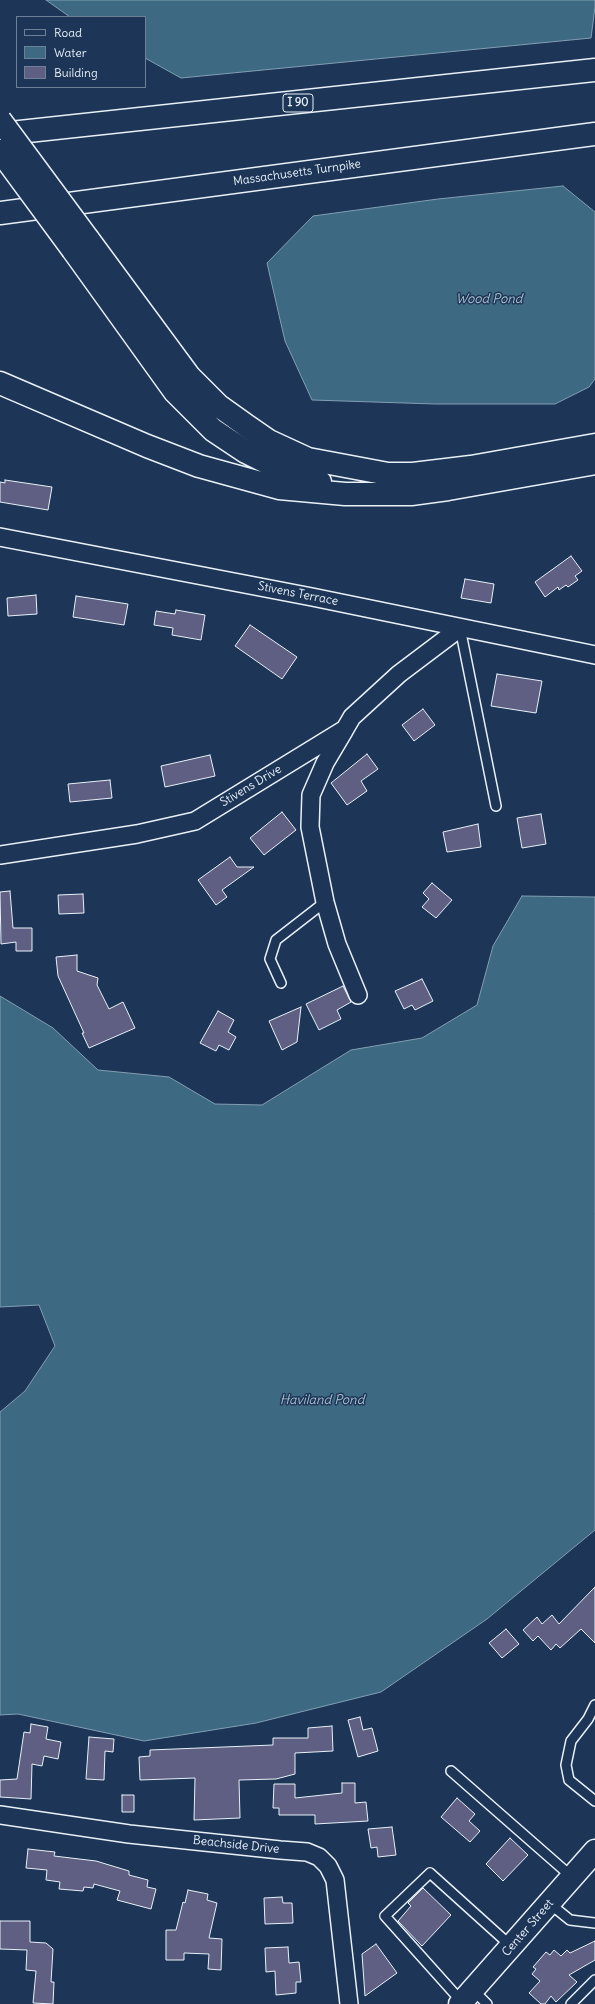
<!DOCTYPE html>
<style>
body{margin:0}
#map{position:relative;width:595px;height:2004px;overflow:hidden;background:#1d3557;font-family:Delius,sans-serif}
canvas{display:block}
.legend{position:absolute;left:16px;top:16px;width:130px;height:72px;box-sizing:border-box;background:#1d3557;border:1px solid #6e8097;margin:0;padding:5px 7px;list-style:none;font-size:12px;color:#e8f1f8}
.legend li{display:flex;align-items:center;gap:8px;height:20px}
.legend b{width:20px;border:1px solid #6e8097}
</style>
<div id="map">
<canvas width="595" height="2004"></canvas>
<ul class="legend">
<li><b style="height:5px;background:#1d3557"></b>Road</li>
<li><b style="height:11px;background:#3e6983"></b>Water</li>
<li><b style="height:11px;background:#5e5f83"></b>Building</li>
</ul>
</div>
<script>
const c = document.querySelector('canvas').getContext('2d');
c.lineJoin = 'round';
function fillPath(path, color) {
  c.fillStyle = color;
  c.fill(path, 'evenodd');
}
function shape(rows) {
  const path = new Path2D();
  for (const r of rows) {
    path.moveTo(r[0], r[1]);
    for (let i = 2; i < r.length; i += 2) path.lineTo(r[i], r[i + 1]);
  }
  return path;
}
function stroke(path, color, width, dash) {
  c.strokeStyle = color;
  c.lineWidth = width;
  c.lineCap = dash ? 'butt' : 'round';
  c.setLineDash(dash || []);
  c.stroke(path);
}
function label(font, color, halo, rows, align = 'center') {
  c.font = font + ' Delius,sans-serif';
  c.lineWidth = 3;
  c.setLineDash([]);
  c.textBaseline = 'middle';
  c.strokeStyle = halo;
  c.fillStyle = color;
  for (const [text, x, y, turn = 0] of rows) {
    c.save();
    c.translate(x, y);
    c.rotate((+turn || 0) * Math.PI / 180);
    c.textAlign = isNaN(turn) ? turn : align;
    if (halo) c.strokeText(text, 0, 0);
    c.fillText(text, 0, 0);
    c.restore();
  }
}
const water = shape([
 [46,0,595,0,595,7,591,38,181,78,145,58,145,17,70,17,46,0],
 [563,186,595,212,595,379,589,387,555,404,435,404,312,400,285,341,267,263,313,216,438,199,563,186],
 [522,896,595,897,595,1530,487,1619,381,1692,256,1723,144,1741,18,1714,0,1715,0,1412,25,1391,55,1346,39,1305,0,1307,0,996,53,1028,98,1070,169,1077,215,1104,262,1105,351,1050,422,1038,477,1005,493,946,522,896]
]);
fillPath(water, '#3e6983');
stroke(water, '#829fb2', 1);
const building = shape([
 [5,480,52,487,48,510,0,502,0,482,5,483,5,480],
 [571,556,582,571,575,576,578,580,568,587,566,585,559,590,558,587,545,597,535,582,571,556],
 [465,579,494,584,491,603,461,598,465,579],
 [36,595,37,614,8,616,7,598,36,595],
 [76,596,128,604,124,625,73,617,76,596],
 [176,610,205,615,201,640,172,635,173,628,154,625,156,611,175,614,176,610],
 [250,625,297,657,282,679,235,646,250,625],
 [497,674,542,681,536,713,491,706,497,674],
 [423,709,435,725,414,741,402,725,423,709],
 [367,754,378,769,361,781,367,791,347,805,331,783,367,754],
 [210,755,215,776,165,787,161,766,210,755],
 [110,780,112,798,70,802,68,784,110,780],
 [282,812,296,830,264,855,250,838,282,812],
 [541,814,546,844,522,848,517,818,541,814],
 [478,824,481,847,447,852,443,832,478,824],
 [230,857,237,867,254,867,222,890,227,897,216,905,198,880,230,857],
 [432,883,452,900,436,918,422,907,429,899,423,893,432,883],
 [10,891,13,928,32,928,32,951,16,951,16,942,1,944,0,892,10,891],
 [83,894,84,913,59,914,58,895,83,894],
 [77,955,77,971,98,978,97,985,109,1009,123,1002,135,1028,89,1048,82,1033,84,1033,58,976,56,957,77,955],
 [422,979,433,1001,415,1010,412,1005,404,1009,395,991,422,979],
 [343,986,351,1002,337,1010,341,1019,319,1030,306,1004,343,986],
 [301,1007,297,1042,282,1050,269,1021,301,1007],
 [218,1011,234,1020,228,1032,236,1037,229,1050,219,1045,216,1051,200,1043,218,1011],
 [595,1587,595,1643,581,1629,560,1648,556,1644,551,1650,538,1636,533,1641,523,1630,537,1617,542,1624,552,1615,559,1624,595,1587],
 [506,1629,519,1644,502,1658,489,1643,506,1629],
 [360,1717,363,1730,372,1728,378,1751,358,1757,348,1720,360,1717],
 [31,1724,48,1727,46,1739,61,1742,58,1759,44,1756,42,1766,32,1764,31,1799,0,1797,0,1780,17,1779,24,1732,30,1733,31,1724],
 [332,1726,333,1751,295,1753,295,1774,276,1779,239,1780,240,1818,194,1820,195,1778,140,1780,139,1757,150,1756,150,1750,273,1745,273,1738,308,1738,308,1728,332,1726],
 [89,1737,114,1739,113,1752,105,1751,104,1780,86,1779,89,1737],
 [342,1783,355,1783,355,1803,366,1802,368,1821,315,1824,315,1815,279,1815,279,1808,273,1808,274,1784,295,1784,295,1798,342,1793,342,1783],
 [122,1795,134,1795,134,1812,122,1812,122,1795],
 [457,1798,475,1814,469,1821,480,1831,470,1842,441,1817,457,1798],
 [392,1827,396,1855,378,1857,377,1847,371,1848,368,1829,392,1827],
 [510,1838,528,1855,503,1881,486,1864,510,1838],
 [28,1849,55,1852,54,1856,96,1861,129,1871,129,1875,148,1880,147,1887,156,1889,151,1909,117,1900,120,1891,94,1884,93,1888,84,1887,83,1891,59,1889,60,1882,46,1880,47,1870,26,1868,28,1849],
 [423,1888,451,1915,422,1946,398,1921,411,1906,408,1903,423,1888],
 [188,1890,208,1894,207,1900,217,1903,209,1938,222,1939,221,1970,208,1969,209,1954,184,1953,184,1960,166,1960,166,1930,176,1930,183,1902,185,1903,188,1890],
 [282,1897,283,1903,292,1903,293,1923,265,1924,264,1898,282,1897],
 [0,1921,30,1921,30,1942,46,1943,53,1949,51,1982,54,1982,53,2004,33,2003,36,1971,26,1970,27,1950,0,1949,0,1921],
 [595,1941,595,1960,569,1975,577,1982,556,2002,551,1996,545,2004,541,2004,529,1993,540,1981,532,1974,536,1969,533,1967,546,1952,550,1955,554,1950,561,1956,567,1950,570,1953,595,1941],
 [376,1944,397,1973,365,1996,362,1954,376,1944],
 [288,1947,289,1963,299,1962,301,1982,296,1982,296,1993,276,1995,275,1971,266,1972,265,1948,288,1947]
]);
fillPath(building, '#5e5f83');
stroke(building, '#e8f1f8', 1);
const service = shape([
 [460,628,496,806],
 [281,983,270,959,276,940,325,902],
 [595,1705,588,1719,571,1741,566,1765,569,1780,595,1801],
 [451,1771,572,1877],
 [549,1903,570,1920,595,1923],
 [473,1990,487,2004],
 [462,2002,385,1916,430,1873,511,1946],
 [571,2004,595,1980]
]);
const minor = shape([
 [0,537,312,597,595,655],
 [344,731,325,763,311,795,310,827,325,902,337,944,358,995],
 [0,855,137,834,195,821,345,729,352,717,399,674,460,628],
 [0,1815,129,1834,280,1850,307,1852,319,1857,328,1866,335,1880,349,2004]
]);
const secondary = shape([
 [460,2004,595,1851]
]);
const motorway = shape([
 [0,134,595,70],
 [0,213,595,134],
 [88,239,189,376,219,406,247,426,269,441,308,459,388,474,413,474,471,467,595,445],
 [73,250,175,392,213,430,246,452,286,472,320,482],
 [0,383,147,446,199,466,279,488,345,494,411,494,448,489,595,463]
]);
stroke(service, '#e8f1f8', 12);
stroke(minor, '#e8f1f8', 20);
stroke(secondary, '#e8f1f8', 25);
stroke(motorway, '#e8f1f8', 25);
stroke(service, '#1d3557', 9);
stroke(minor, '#1d3557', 17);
stroke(secondary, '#1d3557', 22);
stroke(motorway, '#1d3557', 22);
const motorwayBridge = shape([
 [0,120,88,239],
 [0,151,73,250]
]);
stroke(motorwayBridge, '#e8f1f8', 25, []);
stroke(motorwayBridge, '#1d3557', 22);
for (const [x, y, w] of [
 [298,103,30]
]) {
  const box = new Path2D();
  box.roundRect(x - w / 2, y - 9, w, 18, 3);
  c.fillStyle = '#1d3557';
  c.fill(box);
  stroke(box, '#e8f1f8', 1);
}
label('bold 11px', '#e8f1f8', null, [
 ["I 90",298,103]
]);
label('12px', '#e8f1f8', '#1d3557', [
 ["Massachusetts Turnpike",297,173,-8],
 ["Stivens Terrace",298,594,11],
 ["Stivens Drive",251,786,-31],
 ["Beachside Drive",236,1845,6],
 ["Center Street",528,1928,-49]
]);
label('italic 13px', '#acc1cf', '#1d3557', [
 ["Wood Pond",489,299],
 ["Haviland Pond",322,1400]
]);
</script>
